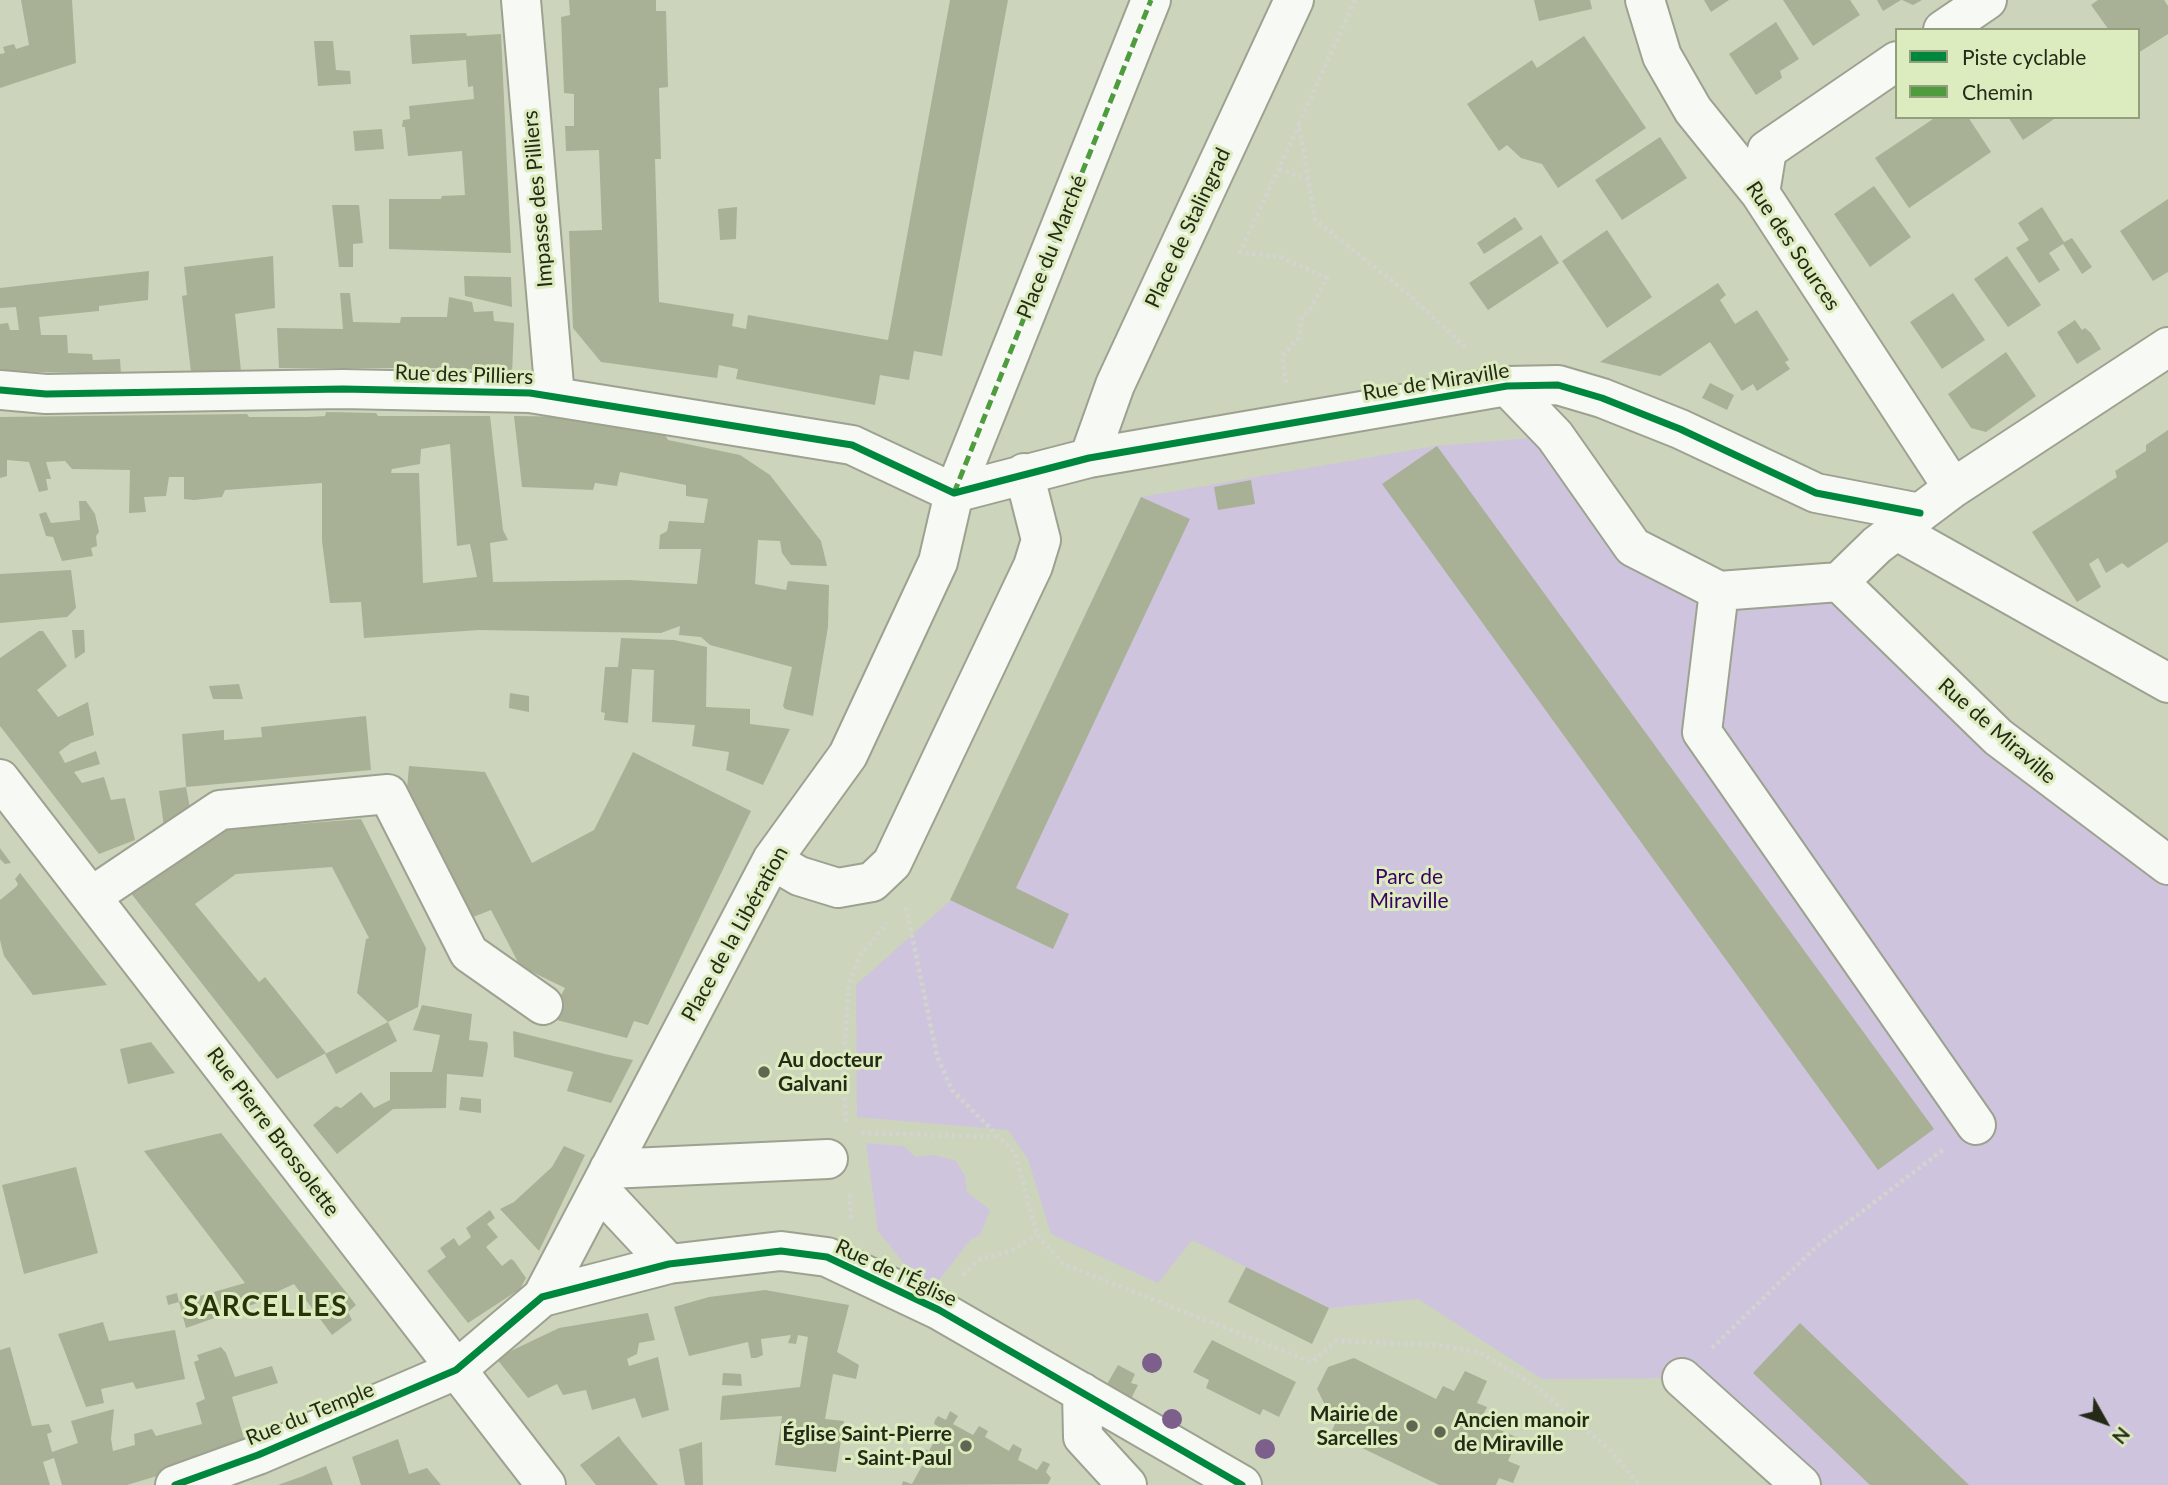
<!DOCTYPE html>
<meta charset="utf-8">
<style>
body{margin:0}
#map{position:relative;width:2168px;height:1485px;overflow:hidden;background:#ccd4bc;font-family:Lato,sans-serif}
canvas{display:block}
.legend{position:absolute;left:1895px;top:28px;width:245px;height:91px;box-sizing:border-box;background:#ddecbe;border:2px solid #939e7c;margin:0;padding:9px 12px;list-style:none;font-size:21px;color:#242a18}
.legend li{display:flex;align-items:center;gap:14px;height:35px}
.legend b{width:35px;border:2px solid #939e7c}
.north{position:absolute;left:2070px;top:1387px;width:70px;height:70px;-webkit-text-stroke:5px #ddecbe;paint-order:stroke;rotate:130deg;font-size:19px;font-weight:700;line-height:28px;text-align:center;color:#242a18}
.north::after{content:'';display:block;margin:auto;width:24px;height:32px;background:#242a18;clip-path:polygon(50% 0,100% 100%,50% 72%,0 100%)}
</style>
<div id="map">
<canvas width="2168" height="1485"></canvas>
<ul class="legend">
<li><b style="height:9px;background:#00873e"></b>Piste cyclable</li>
<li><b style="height:9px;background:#4e9c3e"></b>Chemin</li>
</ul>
<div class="north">N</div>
</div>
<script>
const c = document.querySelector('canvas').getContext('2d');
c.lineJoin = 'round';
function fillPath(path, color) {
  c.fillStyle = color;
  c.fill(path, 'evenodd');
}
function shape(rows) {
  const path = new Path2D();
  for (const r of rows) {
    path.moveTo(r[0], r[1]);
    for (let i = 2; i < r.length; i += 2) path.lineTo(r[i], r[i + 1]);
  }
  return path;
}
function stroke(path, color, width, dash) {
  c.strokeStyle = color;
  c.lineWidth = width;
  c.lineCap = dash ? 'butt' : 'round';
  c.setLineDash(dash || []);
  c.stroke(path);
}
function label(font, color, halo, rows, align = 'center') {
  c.font = font + ' Lato,sans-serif';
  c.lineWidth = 6;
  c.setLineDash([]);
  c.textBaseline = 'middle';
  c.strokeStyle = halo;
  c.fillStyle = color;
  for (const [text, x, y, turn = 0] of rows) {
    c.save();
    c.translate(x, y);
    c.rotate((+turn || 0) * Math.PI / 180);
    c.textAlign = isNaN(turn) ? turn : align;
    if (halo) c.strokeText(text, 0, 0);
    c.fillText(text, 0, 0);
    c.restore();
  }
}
fillPath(shape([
 [1555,436,1634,547,1719,591,1801,584,1880,625,2168,865,2168,1485,1801,1485,1682,1378,1542,1379,1418,1299,1329,1308,1192,1240,1158,1283,1051,1234,1028,1159,1008,1130,857,1117,856,985,951,900,1141,497,1435,446],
 [866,1143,904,1146,915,1157,932,1155,955,1160,965,1176,967,1192,990,1210,980,1235,970,1240,940,1279,930,1286,920,1283,878,1231]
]), '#cfc4de');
fillPath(shape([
 [21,0,72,0,76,63,0,88,0,54,5,53,3,47,14,44,16,49,29,45],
 [569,0,656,0,656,11,666,11,668,87,659,88,661,159,655,159,659,302,734,314,732,326,746,329,748,315,888,340,950,0,1008,0,942,356,914,351,909,380,880,375,875,405,736,379,738,369,723,366,719,365,717,378,601,362,573,328,569,231,602,230,599,150,566,151,565,126,574,126,574,94,564,93,561,17,570,15],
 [1534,0,1590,0,1592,9,1539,21],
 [1704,0,1729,0,1711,12],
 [1783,0,1850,0,1860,15,1813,46],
 [1877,0,1901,0,1883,11],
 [1902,0,1922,0,1913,5],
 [2098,0,2164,0,2168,6,2168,34,2138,53,2138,30,2109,30,2091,5],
 [1776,22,1799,59,1780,71,1782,78,1756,95,1729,54],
 [466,33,467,36,501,34,511,253,389,249,389,199,441,199,442,196,465,195,462,151,408,156,405,127,402,127,403,120,410,119,409,106,474,99,473,86,468,87,466,60,412,64,410,35],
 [1584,36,1646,128,1558,188,1542,164,1521,158,1507,145,1499,151,1467,104,1532,60,1537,68],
 [314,41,333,41,336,70,350,71,351,84,318,86],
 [1936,117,1968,117,1991,152,1909,208,1875,158],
 [2008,117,2057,117,2023,140],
 [382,129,384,149,355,151,353,131],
 [1660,137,1687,178,1622,220,1595,180],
 [1874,186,1911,237,1870,267,1834,214],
 [2168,199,2168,272,2153,281,2120,231],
 [332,205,359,205,363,243,353,244,353,267,339,267],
 [737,207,736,239,720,240,718,209],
 [2042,207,2064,242,2072,238,2092,267,2082,274,2063,244,2049,253,2060,270,2039,283,2016,248,2029,240,2018,223],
 [1515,217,1523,229,1484,254,1477,243],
 [1607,230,1652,297,1607,328,1562,261],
 [1541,235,1559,263,1488,310,1469,283],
 [273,256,275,308,235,314,241,371,191,372,182,296,187,295,184,267],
 [2007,256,2041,305,2008,327,1974,279],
 [149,271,148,300,99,306,99,311,39,317,41,335,67,335,68,353,92,354,93,360,120,359,121,374,0,371,0,324,8,323,10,330,19,330,16,307,0,308,0,288],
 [464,276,511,277,512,307,465,296],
 [1718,283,1726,295,1720,300,1735,324,1757,310,1789,360,1785,362,1790,369,1757,391,1753,384,1742,391,1710,342,1660,376,1600,362],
 [340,293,350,293,353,322,400,323,401,317,447,317,449,297,472,302,474,312,493,311,494,321,514,323,512,375,459,368,279,368,277,328,343,329],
 [1953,293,1985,340,1942,369,1910,322],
 [2075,320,2082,330,2085,328,2091,333,2101,349,2077,364,2057,332],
 [2006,352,2036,396,1986,432,1971,428,1948,394],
 [1710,383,1734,395,1727,410,1702,398],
 [326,412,376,413,378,416,490,416,503,530,508,540,490,543,493,582,629,580,697,584,701,549,659,549,660,535,667,531,669,521,704,523,708,499,686,496,686,485,620,472,617,486,595,483,593,490,522,487,514,416,582,417,607,421,665,435,668,440,740,455,770,475,821,541,827,566,791,565,782,553,780,541,758,540,755,584,786,590,788,581,829,585,828,627,813,716,785,709,783,706,792,667,710,645,701,637,679,635,680,626,661,633,479,630,364,638,361,602,330,603,322,541,322,483,225,490,222,497,194,500,184,499,184,477,169,477,166,496,144,497,146,512,129,513,130,470,72,469,65,461,46,462,51,479,46,479,48,490,39,492,29,462,7,460,7,476,0,478,0,417,247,414,249,417,308,417,325,416],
 [450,444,457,546,470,544,477,577,423,583,419,473,391,473,392,469,420,464,421,449],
 [2168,430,2168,542,2128,568,2122,563,2106,573,2098,558,2089,564,2101,587,2077,602,2032,532,2117,477,2115,471,2146,451,2146,445],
 [1437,446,1934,1129,1878,1170,1382,484],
 [1251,480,1255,504,1218,510,1214,487],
 [1141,497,1190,519,1016,888,1069,914,1053,949,950,900],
 [79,501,86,501,95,514,99,532,96,536,97,546,91,548,93,556,62,561,53,537,46,536,39,514,46,512,51,523,80,520],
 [71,570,76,608,67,617,0,623,0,574],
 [72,630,84,630,85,652,75,659],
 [39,631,43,631,67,666,37,690,58,717,88,702,94,735,71,743,59,752,65,763,96,751,100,764,74,772,82,783,104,777,111,800,125,798,135,840,99,854,0,726,0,658],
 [621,638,674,640,707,647,706,707,750,709,750,724,790,729,763,785,726,770,729,752,692,746,695,725,652,722,654,670,632,669,628,723,604,720,605,713,601,712,605,667,618,667],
 [239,684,243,699,213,699,209,686],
 [510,693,529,696,529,712,509,708],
 [366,716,371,770,186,787,190,808,164,827,159,791,186,787,182,734,224,730,224,740,262,737,261,727],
 [633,752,751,811,648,1025,634,1021,627,1038,549,1018,565,988,520,966,491,910,473,917,407,789,409,766,485,772,532,863,594,830],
 [361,819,426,948,418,1007,388,1022,397,1041,336,1074,325,1054,388,1022,357,993,366,939,369,938,332,867,236,874,195,904,259,982,265,977,326,1053,277,1079,130,892,221,830],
 [0,848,11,863,5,864,0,859],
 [20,873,54,917,107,985,33,995,4,956,0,940,0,900,16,887,18,884,15,879],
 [422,1005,472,1014,469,1040,487,1042,488,1046,483,1077,447,1074,446,1108,393,1109,337,1154,313,1125,336,1106,341,1108,361,1092,374,1108,390,1100,390,1072,432,1072,440,1035,413,1030],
 [513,1031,609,1055,633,1060,611,1103,567,1091,573,1072,514,1057],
 [151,1042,175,1073,128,1084,120,1049],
 [461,1097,481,1099,481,1113,459,1110],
 [221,1133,356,1305,348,1312,352,1320,332,1335,294,1284,259,1300,260,1302,186,1328,179,1302,245,1283,144,1151],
 [564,1146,585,1155,539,1251,500,1209,514,1202,552,1167],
 [76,1167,98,1253,24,1274,2,1185],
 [490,1210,495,1218,487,1224,498,1237,486,1247,502,1266,511,1259,514,1261,526,1278,520,1289,468,1323,427,1271,446,1257,440,1248,454,1238,459,1246,471,1237,466,1228],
 [1246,1267,1329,1308,1312,1344,1228,1302],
 [765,1290,849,1305,837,1352,859,1365,856,1379,833,1374,825,1419,844,1421,836,1472,775,1465,782,1416,720,1420,722,1396,800,1387,808,1337,798,1335,796,1344,788,1343,791,1335,761,1339,763,1355,756,1358,751,1358,748,1342,689,1356,674,1307,709,1297],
 [177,1293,179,1302,168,1305,166,1296],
 [648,1313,655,1340,639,1343,637,1354,627,1359,629,1366,658,1357,669,1410,642,1418,635,1398,592,1410,586,1390,563,1395,557,1384,528,1398,496,1358,559,1328],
 [103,1322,109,1341,175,1330,185,1379,136,1389,133,1382,101,1389,104,1403,86,1407,58,1334],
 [1800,1323,1969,1485,1870,1485,1753,1373],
 [1212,1340,1296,1382,1279,1417,1263,1409,1260,1415,1206,1388,1209,1380,1193,1372],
 [10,1347,32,1426,49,1424,52,1432,47,1434,52,1452,78,1443,71,1421,114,1409,111,1439,113,1451,135,1445,134,1434,152,1429,156,1436,202,1424,196,1403,205,1399,194,1362,199,1360,197,1355,221,1347,226,1353,235,1377,272,1366,278,1383,232,1397,247,1449,127,1485,62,1485,54,1458,43,1462,50,1485,0,1485,0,1350],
 [1354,1358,1436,1399,1443,1386,1454,1391,1465,1371,1487,1381,1477,1403,1487,1407,1480,1421,1518,1438,1508,1461,1520,1466,1513,1483,1499,1478,1496,1485,1439,1485,1331,1433,1337,1419,1329,1413,1317,1389,1328,1367],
 [1118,1365,1135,1374,1131,1383,1138,1385,1128,1405,1103,1391],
 [723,1373,741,1374,742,1386,722,1385],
 [950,1411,958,1416,953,1424,973,1435,979,1426,988,1431,985,1437,1009,1451,1013,1444,1022,1449,1018,1460,1037,1470,1043,1461,1050,1464,1046,1472,1051,1478,1048,1484,902,1485,903,1481,912,1484,925,1460,917,1456,921,1448,929,1451,941,1428,934,1424,935,1420,938,1416,946,1420],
 [619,1436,622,1441,658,1485,596,1485,580,1465],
 [398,1439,409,1474,427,1468,441,1485,361,1485,352,1457],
 [702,1442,703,1485,685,1485,679,1449],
 [326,1466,333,1485,278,1485,303,1476]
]), '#a8b195');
const minor = shape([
 [521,0,555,397],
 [1645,0,1662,56,1693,110,1760,193,1953,488],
 [1943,30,1987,0],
 [1760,193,1767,150,1897,61],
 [1507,386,1555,436,1633,547,1719,591,1839,582,1877,545,1953,488,2168,347],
 [0,390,46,394,343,389,530,393,852,445,954,493],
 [1089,458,1115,385,1294,0],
 [954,493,1089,458,1507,386,1558,385,1602,398,1680,429,1816,493,1920,513],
 [1897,531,2168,683],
 [1839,582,1998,737,2168,865],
 [1719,591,1702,732,1976,1125],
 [772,860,799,876,838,888,872,882,892,863,1033,566,1041,540,1024,473],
 [92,896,220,810,388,794,469,953,543,1005],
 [609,1169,828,1159],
 [599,1189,669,1264],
 [542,1297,772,860,848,755,938,562,954,493,1151,0],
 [1682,1378,1801,1485],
 [1082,1392,1083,1437,1127,1485],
 [175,1485,258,1455,456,1370,542,1297,669,1264,781,1251,827,1257,939,1310,1242,1485]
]);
const major = shape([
 [0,779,546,1485]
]);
stroke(minor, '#9ca28f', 42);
stroke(major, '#9ca28f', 42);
stroke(shape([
 [1355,0,1299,124,1315,220,1406,292,1467,349],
 [1279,169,1308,180],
 [1286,383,1282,356,1299,338,1302,317,1311,308,1327,278,1280,257,1240,252,1299,125],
 [906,907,937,1056,952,1090,1015,1153,1037,1235,1063,1264,1312,1362,1336,1341,1437,1345,1478,1352,1534,1385,1611,1451,1639,1485],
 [846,1122,843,1069,849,984,861,954,887,923],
 [861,1133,999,1137],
 [850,1194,851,1220],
 [963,1275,980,1259,1009,1252,1037,1235],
 [1712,1348,1817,1246,1944,1149]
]), '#d2d4cd', 4.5, [3.5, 3.5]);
stroke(minor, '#f7f9f5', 38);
stroke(major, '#f7f9f5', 38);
stroke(shape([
 [954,493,1151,0]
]), '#4e9c3e', 5, [10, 5]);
stroke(shape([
 [0,390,46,394,343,389,530,393,852,445,954,493,1089,458,1507,386,1558,385,1602,398,1680,429,1816,493,1920,513],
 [175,1485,258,1455,456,1370,542,1297,669,1264,781,1251,827,1257,939,1310,1242,1485]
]), '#00873e', 7);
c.fillStyle = '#7c5f8b';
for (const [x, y] of [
 [1152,1363],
 [1172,1419],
 [1265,1449]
]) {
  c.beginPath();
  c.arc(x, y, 10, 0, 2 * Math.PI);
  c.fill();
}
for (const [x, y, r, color] of [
 [764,1072,7,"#5f6651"],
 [1412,1426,7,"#5f6651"],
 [1440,1432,7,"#5f6651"],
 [966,1446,7,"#5f6651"]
]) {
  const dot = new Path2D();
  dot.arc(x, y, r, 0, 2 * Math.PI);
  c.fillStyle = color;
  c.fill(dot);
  stroke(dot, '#ddecbe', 2.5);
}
label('21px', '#242a18', '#ddecbe', [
 ["Impasse des Pilliers",538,199,-95],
 ["Place de Stalingrad",1188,228,-65],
 ["Rue des Sources",1793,246,56],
 ["Place du Marché",1052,247,-68],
 ["Rue des Pilliers",464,375,2],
 ["Rue de Miraville",1436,382,-9],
 ["Rue de Miraville",1997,731,41],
 ["Place de la Libération",735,934,-61],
 ["Rue Pierre Brossolette",273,1132,53],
 ["Rue de l'Église",896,1273,25],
 ["Rue du Temple",310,1414,-22]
]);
label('21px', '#3a0063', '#ddecbe', [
 ["Parc de",1409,877],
 ["Miraville",1409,901]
]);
label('bold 21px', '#242a18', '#ddecbe', [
 ["Au docteur",778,1060],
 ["Galvani",778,1084],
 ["Mairie de",1398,1414,"right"],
 ["Sarcelles",1398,1438,"right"],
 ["Ancien manoir",1454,1420],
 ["de Miraville",1454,1444],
 ["Église Saint-Pierre",952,1434,"right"],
 ["- Saint-Paul",952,1458,"right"]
], 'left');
c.letterSpacing = '2px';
label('bold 28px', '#28330a', '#ddecbe', [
 ["SARCELLES",266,1307]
]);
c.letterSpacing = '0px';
</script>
